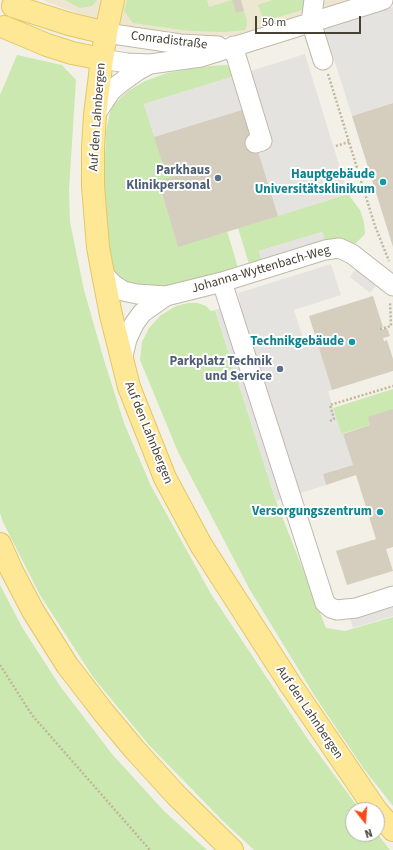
<!DOCTYPE html>
<meta charset="utf-8">
<style>
body{margin:0}
#map{position:relative;width:393px;height:850px;overflow:hidden;background:#f3f1e7;font-family:"Source Sans 3",sans-serif}
canvas{display:block}
.north{position:absolute;left:345px;top:802px;width:40px;height:40px;box-sizing:border-box;background:#fff;border:1px solid #b5b3af;border-radius:50%;rotate:163deg;font-size:11px;font-weight:700;line-height:16px;text-align:center;color:#474136}
.north::after{content:'';display:block;margin:auto;width:14px;height:18px;background:#f94b19;clip-path:polygon(50% 0,100% 100%,50% 72%,0 100%)}
.scale{position:absolute;left:255px;top:16px;width:106px;height:18px;box-sizing:border-box;border:2px solid #474136;border-top:0;padding-left:5px;font-size:12px;line-height:14px;white-space:nowrap;color:#474136;-webkit-text-stroke:3px #fff;paint-order:stroke}
</style>
<div id="map">
<canvas width="393" height="850"></canvas>
<div class="north">N</div>
<div class="scale">50 m</div>
</div>
<script>
const c = document.querySelector('canvas').getContext('2d');
c.lineJoin = 'round';
function fillPath(path, color) {
  c.fillStyle = color;
  c.fill(path, 'evenodd');
}
function shape(rows) {
  const path = new Path2D();
  for (const r of rows) {
    path.moveTo(r[0], r[1]);
    for (let i = 2; i < r.length; i += 2) path.lineTo(r[i], r[i + 1]);
  }
  return path;
}
function stroke(path, color, width, dash) {
  c.strokeStyle = color;
  c.lineWidth = width;
  c.lineCap = dash ? 'butt' : 'round';
  c.setLineDash(dash || []);
  c.stroke(path);
}
function label(font, color, halo, rows, align = 'center') {
  c.font = font + ' "Source Sans 3",sans-serif';
  c.lineWidth = 4;
  c.setLineDash([]);
  c.textBaseline = 'middle';
  c.strokeStyle = halo;
  c.fillStyle = color;
  for (const [text, x, y, turn = 0] of rows) {
    c.save();
    c.translate(x, y);
    c.rotate((+turn || 0) * Math.PI / 180);
    c.textAlign = isNaN(turn) ? turn : align;
    if (halo) c.strokeText(text, 0, 0);
    c.fillText(text, 0, 0);
    c.restore();
  }
}
fillPath(shape([
 [42,0,351,0,237,35,205,39,136,29,92,19]
]), '#ede7d1');
fillPath(shape([
 [65,0,97,0,92,6,80,8],
 [127,0,207,0,209,7,232,0,236,13,244,11,247,20,247,24,245,30,225,32,190,31,133,23,124,11],
 [272,0,307,0,303,10,264,21,258,5],
 [17,55,62,65,76,80,69,190,70,222,84,290,104,360,124,423,151,486,211,594,307,738,360,810,353,810,353,834,377,834,377,833,390,850,254,850,222,820,149,745,93,677,40,595,3,522,0,513,0,95],
 [227,65,235,76,144,104,165,170,179,166,182,174,158,182,178,246,227,231,239,271,150,290,115,280,107,247,103,213,106,132,111,107,128,91,145,81,167,73,209,66],
 [348,194,360,210,364,222,365,234,352,247,326,244,322,232,259,251,262,263,250,267,238,228],
 [188,303,198,303,206,306,211,311,215,310,276,501,326,628,345,631,393,617,393,806,364,769,316,698,250,590,178,452,140,360,142,342,149,328,161,315,176,306],
 [393,389,393,409,370,425,341,434,333,408],
 [0,585,22,627,60,686,112,754,164,811,207,850,0,850]
]), '#cae8b0');
fillPath(shape([
 [393,7,393,103,352,116,324,28],
 [305,54,348,194,278,216,245,109,154,137,144,104],
 [322,232,326,244,262,263,259,251],
 [331,264,341,295,294,310,306,347,318,344,332,390,328,391,341,434,343,434,353,465,323,474,326,485,276,501,215,310,240,302,238,293],
 [356,269,377,284,370,293,350,277],
 [393,605,393,616,353,628,350,618]
]), '#e5e3df');
fillPath(shape([
 [232,0,241,0,244,11,236,13],
 [393,103,393,247,352,116],
 [245,109,278,216,178,247,158,181,182,174,179,166,165,171,154,137],
 [373,296,383,327,380,328,380,329,381,330,387,328,390,336,383,338,384,341,387,340,393,359,393,371,332,390,309,316],
 [393,409,393,547,386,549,393,571,347,585,336,551,376,539,356,475,326,485,323,474,353,465,343,434,370,425,368,417]
]), '#d5cdbd');
const minor = shape([
 [314,0,311,22,323,60],
 [106,33,180,44,218,46],
 [233,46,262,141,255,143],
 [102,59,127,63,150,64,201,57,383,0],
 [95,115,111,91,119,84,137,71,150,64],
 [103,274,114,285,123,291,137,294,166,296,222,282,325,250,339,248,352,254,393,286],
 [222,282,325,603,331,608,337,610,346,609,356,608,393,596],
 [122,360,127,339,134,324,142,313,166,296]
]);
const major = shape([
 [113,0,106,33,102,59,95,115,93,147,93,186,98,247,103,274,111,315,129,387,165,478,201,545,290,684,376,810],
 [13,6,69,24,106,33],
 [4,27,47,45,72,53,102,59],
 [0,544,12,571,33,611,67,665,104,713,135,750,177,796,232,850],
 [377,811,393,830]
]);
stroke(minor, '#bfb9aa', 21);
stroke(major, '#e3c765', 24);
stroke(shape([
 [328,74,375,226,389,261],
 [336,146,349,142],
 [344,174,357,170],
 [380,329,391,326,390,302],
 [330,421,334,419,330,405,393,386],
 [0,665,32,715,150,850]
]), '#c1b69b', 2.5, [2, 2]);
stroke(minor, '#fff', 19);
stroke(major, '#fee896', 22);
for (const [x, y, r, color] of [
 [218,178,4,"#5c6f8a"],
 [383,182,4,"#0f9aa8"],
 [352,342,4,"#0f9aa8"],
 [280,369,4,"#5c6f8a"],
 [380,512,4,"#0f9aa8"]
]) {
  const dot = new Path2D();
  dot.arc(x, y, r, 0, 2 * Math.PI);
  c.fillStyle = color;
  c.fill(dot);
  stroke(dot, '#fff', 1.5);
}
label('13px', '#474136', '#fff', [
 ["Conradistraße",169,41,7],
 ["Auf den Lahnbergen",98,117,-86],
 ["Johanna-Wyttenbach-Weg",261,270,-16],
 ["Auf den Lahnbergen",148,433,68],
 ["Auf den Lahnbergen",309,713,56]
]);
label('bold 13px', '#4e5e75', '#fff', [
 ["Parkhaus",210,171],
 ["Klinikpersonal",210,186],
 ["Parkplatz Technik",272,362],
 ["und Service",272,377]
], 'right');
label('bold 13px', '#0d838f', '#fff', [
 ["Hauptgebäude",375,175],
 ["Universitätsklinikum",375,190],
 ["Technikgebäude",344,342],
 ["Versorgungszentrum",372,512]
], 'right');
</script>
